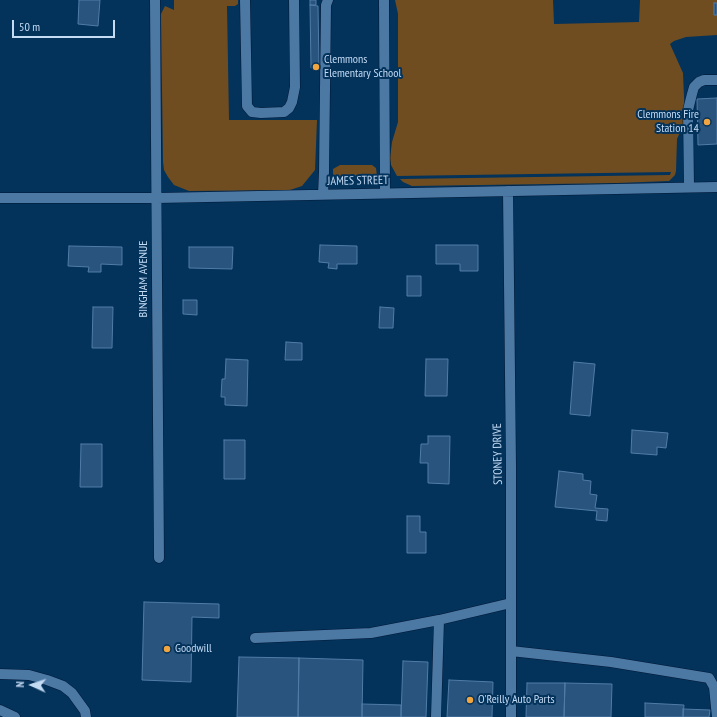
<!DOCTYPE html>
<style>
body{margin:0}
#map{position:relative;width:717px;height:717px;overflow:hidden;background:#03325a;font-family:"PT Sans Narrow",sans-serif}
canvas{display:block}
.north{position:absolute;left:12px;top:665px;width:40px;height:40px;-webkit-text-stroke:3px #03325a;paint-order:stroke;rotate:273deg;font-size:11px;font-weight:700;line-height:16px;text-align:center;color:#c4dbf4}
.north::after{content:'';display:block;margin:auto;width:14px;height:18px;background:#c4dbf4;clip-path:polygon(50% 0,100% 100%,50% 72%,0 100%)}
.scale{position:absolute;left:12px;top:20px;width:103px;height:18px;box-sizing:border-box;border:2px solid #c4dbf4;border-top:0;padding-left:5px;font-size:12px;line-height:14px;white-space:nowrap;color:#c4dbf4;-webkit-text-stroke:3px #03325a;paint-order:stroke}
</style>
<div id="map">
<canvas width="717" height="717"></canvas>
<div class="north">N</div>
<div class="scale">50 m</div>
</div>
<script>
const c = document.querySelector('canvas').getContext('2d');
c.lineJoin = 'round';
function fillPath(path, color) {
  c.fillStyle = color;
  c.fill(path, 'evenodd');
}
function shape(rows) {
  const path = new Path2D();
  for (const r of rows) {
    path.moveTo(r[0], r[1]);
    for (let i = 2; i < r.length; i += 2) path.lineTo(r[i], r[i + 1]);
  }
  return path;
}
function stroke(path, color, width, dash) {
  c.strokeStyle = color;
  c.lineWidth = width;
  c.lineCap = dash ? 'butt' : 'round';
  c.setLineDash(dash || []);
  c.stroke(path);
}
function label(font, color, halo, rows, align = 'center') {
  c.font = font + ' "PT Sans Narrow",sans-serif';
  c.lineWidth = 4;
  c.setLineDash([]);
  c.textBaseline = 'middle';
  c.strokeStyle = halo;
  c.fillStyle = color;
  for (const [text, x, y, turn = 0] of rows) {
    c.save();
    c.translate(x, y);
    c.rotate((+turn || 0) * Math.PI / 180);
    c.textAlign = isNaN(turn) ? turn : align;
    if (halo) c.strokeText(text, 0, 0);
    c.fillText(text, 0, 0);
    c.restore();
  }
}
fillPath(shape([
 [174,0,238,0,238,4,235,6,227,6,229,120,317,120,315,170,302,186,290,190,189,191,174,185,168,177,164,170,163,162,161,14,165,6,174,10],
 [395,0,553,0,554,24,639,22,640,0,717,0,717,35,686,37,674,41,670,44,683,73,685,121,677,139,676,171,675,175,669,181,617,183,412,186,403,182,400,179,670,175,671,172,397,176,391,165,390,158,392,142,398,122,398,14],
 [340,165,372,165,376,168,377,176,333,177,333,169]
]), '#704d20');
const building = shape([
 [79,0,100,0,98,26,78,24,79,0],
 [310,0,316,0,316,5,310,5,310,0],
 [714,3,717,3,717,15,714,15,714,3],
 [310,5,318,6,319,67,311,68,310,5],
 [717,98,717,144,698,145,697,99,717,98],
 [320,245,357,246,357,264,337,264,337,269,328,268,329,263,319,262,320,245],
 [436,245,478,245,478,271,460,271,460,264,436,264,436,245],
 [69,246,122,247,122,265,101,264,101,272,88,272,89,267,68,266,69,246],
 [189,247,233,247,232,269,189,268,189,247],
 [407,276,421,276,421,296,407,296,407,276],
 [183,300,197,300,197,315,183,314,183,300],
 [93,307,113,307,112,348,92,348,93,307],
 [380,307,394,308,393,328,379,328,380,307],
 [286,342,302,343,302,360,285,360,286,342],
 [226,359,248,360,247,406,225,405,225,397,221,397,222,379,225,379,226,359],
 [426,359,448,359,447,396,425,396,426,359],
 [574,362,595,364,590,416,570,414,574,362],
 [632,430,668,433,666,448,657,447,657,455,631,453,632,430],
 [428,436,450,436,449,484,428,483,428,463,420,463,421,444,428,444,428,436],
 [224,440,245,440,245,479,224,479,224,440],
 [81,444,102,444,102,487,80,487,81,444],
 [559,471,583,474,583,480,591,481,590,494,597,495,595,508,608,509,607,521,596,520,597,511,555,507,559,471],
 [407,516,420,516,420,532,426,532,426,553,407,553,407,516],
 [144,602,219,604,219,618,192,617,191,682,142,680,144,602],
 [239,657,299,658,298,717,237,717,239,657],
 [299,658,363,660,362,717,298,717,299,658],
 [403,661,428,662,426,717,401,717,403,661],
 [449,680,493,682,492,717,447,717,449,680],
 [527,683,565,683,564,717,526,717,527,683],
 [565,683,612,684,611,717,564,717,565,683],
 [645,703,684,705,683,717,645,717,645,703],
 [362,704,401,705,401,717,362,717,362,704],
 [683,709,710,710,709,717,683,717,683,709]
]);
fillPath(building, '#29547e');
stroke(building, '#507ca8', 1);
const minor = shape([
 [155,0,159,558],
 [245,0,247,106,252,112,261,113,284,112,289,108,292,102,295,87,294,0],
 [384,0,385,193],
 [689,187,688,110,692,94,694,87,699,82,704,80,717,80],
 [508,191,511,466,511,717],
 [323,194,324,172,326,5,328,0],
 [0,198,157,198,717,187],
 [255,638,371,633,439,620],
 [511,651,611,662,709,678,714,687,717,717],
 [0,674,29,675,47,680,63,686,72,693,85,711,86,717],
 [0,710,15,717],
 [436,717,439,620,511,603]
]);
stroke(minor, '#001936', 11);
stroke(minor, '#4c78a4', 10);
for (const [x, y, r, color] of [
 [316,67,4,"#f1a540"],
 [707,122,4,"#f1a540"],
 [167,649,4,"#f1a540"],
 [470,700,4,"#f1a540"]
]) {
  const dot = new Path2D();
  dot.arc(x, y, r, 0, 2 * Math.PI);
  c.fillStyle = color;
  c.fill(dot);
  stroke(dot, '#03325a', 1.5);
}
label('12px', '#c4dbf4', '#03325a', [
 ["Clemmons",324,60],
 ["Elementary School",324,74],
 ["Clemmons Fire",699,115,"right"],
 ["Station 14",699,129,"right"],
 ["Goodwill",175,649],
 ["O'Reilly Auto Parts",478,700]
], 'left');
label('12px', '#c4dbf4', '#03325a', [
 ["JAMES STREET",358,181,-1],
 ["BINGHAM AVENUE",144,279,-90],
 ["STONEY DRIVE",498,454,-91]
]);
</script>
